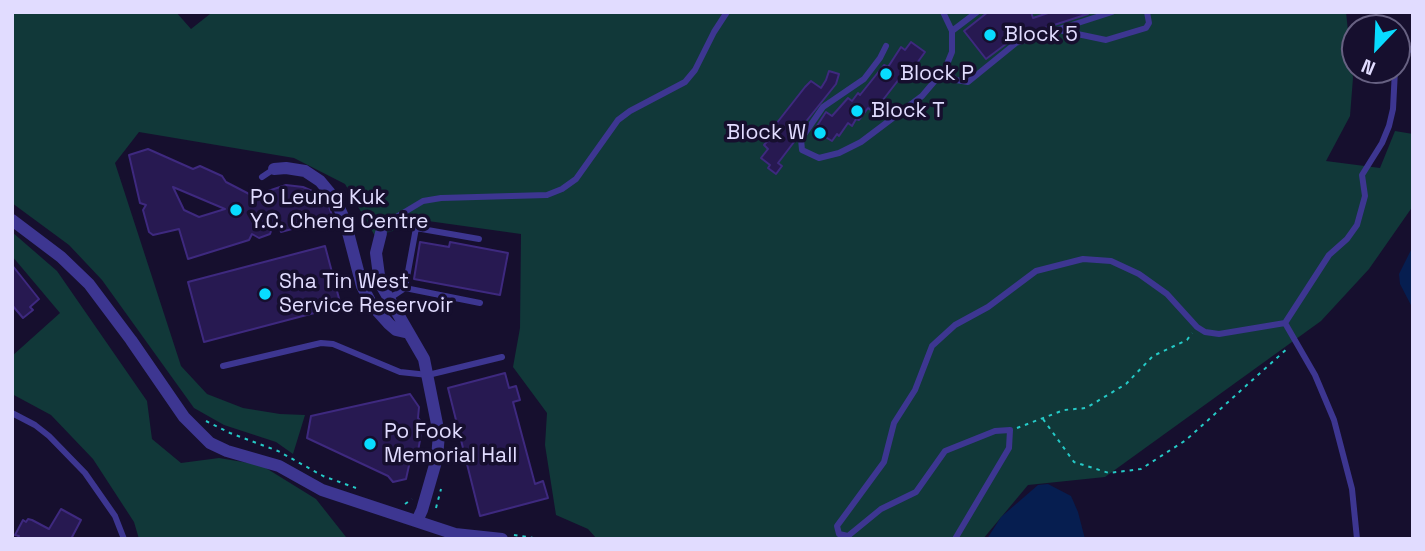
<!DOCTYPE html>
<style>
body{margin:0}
#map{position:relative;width:1425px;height:551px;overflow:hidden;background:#160f2e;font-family:"Space Grotesk",sans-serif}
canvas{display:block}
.frame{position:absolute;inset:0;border:14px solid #e1dcff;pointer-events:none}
.north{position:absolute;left:1341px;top:14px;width:70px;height:70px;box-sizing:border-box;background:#160f2e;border:2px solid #676182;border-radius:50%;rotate:203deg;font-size:19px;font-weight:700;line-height:28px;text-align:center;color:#e1dcff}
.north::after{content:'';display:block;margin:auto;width:24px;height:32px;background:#08dcff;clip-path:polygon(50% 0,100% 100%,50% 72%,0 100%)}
</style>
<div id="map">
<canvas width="1425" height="551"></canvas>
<div class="frame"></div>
<div class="north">N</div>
</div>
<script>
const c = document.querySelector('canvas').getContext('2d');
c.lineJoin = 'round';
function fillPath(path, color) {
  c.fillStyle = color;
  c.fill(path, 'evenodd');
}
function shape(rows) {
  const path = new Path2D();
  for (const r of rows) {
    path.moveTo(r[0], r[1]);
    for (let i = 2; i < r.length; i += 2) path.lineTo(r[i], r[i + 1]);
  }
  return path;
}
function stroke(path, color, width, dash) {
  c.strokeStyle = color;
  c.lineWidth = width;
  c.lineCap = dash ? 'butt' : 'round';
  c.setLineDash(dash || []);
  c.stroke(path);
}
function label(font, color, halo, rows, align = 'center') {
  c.font = font + ' "Space Grotesk",sans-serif';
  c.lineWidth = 7;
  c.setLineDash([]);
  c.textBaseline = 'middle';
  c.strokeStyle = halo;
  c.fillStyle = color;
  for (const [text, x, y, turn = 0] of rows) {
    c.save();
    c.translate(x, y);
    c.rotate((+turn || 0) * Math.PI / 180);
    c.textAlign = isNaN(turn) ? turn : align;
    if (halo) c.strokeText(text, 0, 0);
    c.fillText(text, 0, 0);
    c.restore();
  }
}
fillPath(shape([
 [12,12,176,12,191,29,210,14,209,12,1346,12,1353,78,1350,116,1326,161,1380,168,1395,131,1413,134,1413,206,1369,269,1321,321,1105,477,1028,485,983,539,597,539,588,529,556,515,545,445,547,413,513,367,520,328,521,234,428,221,375,236,345,184,294,158,139,132,115,163,181,366,207,394,243,408,280,414,305,415,293,454,276,442,224,425,194,408,102,280,69,245,12,203],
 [12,232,57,271,147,401,152,439,181,463,219,458,261,465,316,499,346,537,363,539,139,539,134,522,93,459,51,415,12,394,12,356,60,313,12,256]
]), '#113839');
fillPath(shape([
 [1413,246,1413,309,1400,284,1399,274],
 [1048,484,1071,496,1078,512,1085,539,987,539,1001,517,1038,485]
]), '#061e50');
const building = shape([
 [988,12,1031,12,1033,18,1051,12,1088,14,1014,38,986,59,964,31,988,12],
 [911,42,925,52,907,77,903,74,879,105,877,103,872,111,868,108,859,120,856,119,852,126,848,123,839,136,837,134,832,141,822,135,820,137,813,132,826,112,832,116,848,98,852,101,858,93,860,95,884,65,888,67,901,47,905,50,911,42],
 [829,71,839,74,836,84,792,139,794,142,778,163,782,166,776,174,768,168,770,165,761,158,768,149,764,145,779,127,776,124,805,87,811,81,821,88,826,80,829,71],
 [148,149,193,169,200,166,222,176,226,182,253,196,286,185,303,187,319,194,328,204,333,218,319,222,317,218,291,225,292,229,281,232,276,218,270,234,259,238,252,234,249,240,188,259,179,229,153,235,149,232,143,210,146,205,140,203,129,155,148,149],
 [173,187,225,209,199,217,184,210,173,187],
 [420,242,449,247,450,242,508,253,500,295,414,279,420,242],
 [325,246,341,306,204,342,188,282,325,246],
 [12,265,39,299,30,307,33,310,23,318,12,305,12,265],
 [505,373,509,388,516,386,520,400,513,402,535,484,543,481,548,498,480,516,448,388,505,373],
 [410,394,419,407,418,418,423,424,418,451,410,461,406,479,393,482,388,476,307,438,311,416,410,394],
 [61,509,81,520,71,539,17,539,19,536,15,535,23,520,26,522,28,519,32,520,49,529,61,509]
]);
fillPath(building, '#271951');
stroke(building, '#3e297f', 2);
stroke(shape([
 [1043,419,1074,462,1109,473,1141,469,1186,440,1289,347],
 [206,421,230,433,278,451,323,476,356,488],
 [1017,428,1064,410,1086,408,1126,384,1153,356,1187,340,1192,333],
 [405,504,412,499],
 [436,508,441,489],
 [514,535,540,539]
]), '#25cac7', 2, [3.5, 5]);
stroke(shape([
 [952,31,977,12],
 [1063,31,1106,40,1146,28,1149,23,1147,12],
 [886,46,880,58,864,79,823,107,801,139,802,150,819,158,839,153,861,142,922,96,945,69,952,52,952,31,943,12],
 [1397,60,1401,54,1413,48],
 [945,69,956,80,968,82,1016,43,1112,12],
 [262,177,274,169],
 [382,233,393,219,423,201,441,198,547,195,562,189,576,179,618,120,630,111,685,82,695,70,714,32,727,12],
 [405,288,416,228,479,239],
 [390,298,405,288,480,303],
 [1285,323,1315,375,1334,420,1352,489,1357,539],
 [223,366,321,343,333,344,400,372,428,375,502,357],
 [12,413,35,425,49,436,85,473,115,516,124,539],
 [955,539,1009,448,1010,430,995,431,945,451,916,492,881,509,848,536,839,534,837,526,884,462,894,423,915,390,932,346,955,325,988,307,1036,271,1083,259,1111,261,1139,274,1167,294,1197,327,1205,332,1219,334,1285,323,1329,255,1347,239,1357,225,1365,196,1362,175,1382,143,1389,126,1393,109,1395,70]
]), '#3d3691', 6);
stroke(shape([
 [274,169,286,168,305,171,320,181,335,199,345,221,362,286,372,305,389,324,396,330,409,333],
 [12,220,61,257,89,284,131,340,184,417,210,443,227,451,279,466,322,490,455,534,502,539],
 [381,233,376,253,380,283,424,359,439,434,437,458,422,510,417,521]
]), '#3d3691', 12);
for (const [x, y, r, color] of [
 [990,35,7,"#08dcff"],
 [886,74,7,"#08dcff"],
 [857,111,7,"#08dcff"],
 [820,133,7,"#08dcff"],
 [236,210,7,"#08dcff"],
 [265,294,7,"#08dcff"],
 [370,444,7,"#08dcff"]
]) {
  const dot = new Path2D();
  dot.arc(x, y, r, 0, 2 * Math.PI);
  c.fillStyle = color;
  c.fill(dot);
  stroke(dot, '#160f2e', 2.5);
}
label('21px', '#e1dcff', '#160f2e', [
 ["Block 5",1004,35],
 ["Block P",900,74],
 ["Block T",871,111],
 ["Block W",806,133,"right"],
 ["Po Leung Kuk",250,198],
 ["Y.C. Cheng Centre",250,222],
 ["Sha Tin West",279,282],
 ["Service Reservoir",279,306],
 ["Po Fook",384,432],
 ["Memorial Hall",384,456]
], 'left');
</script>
